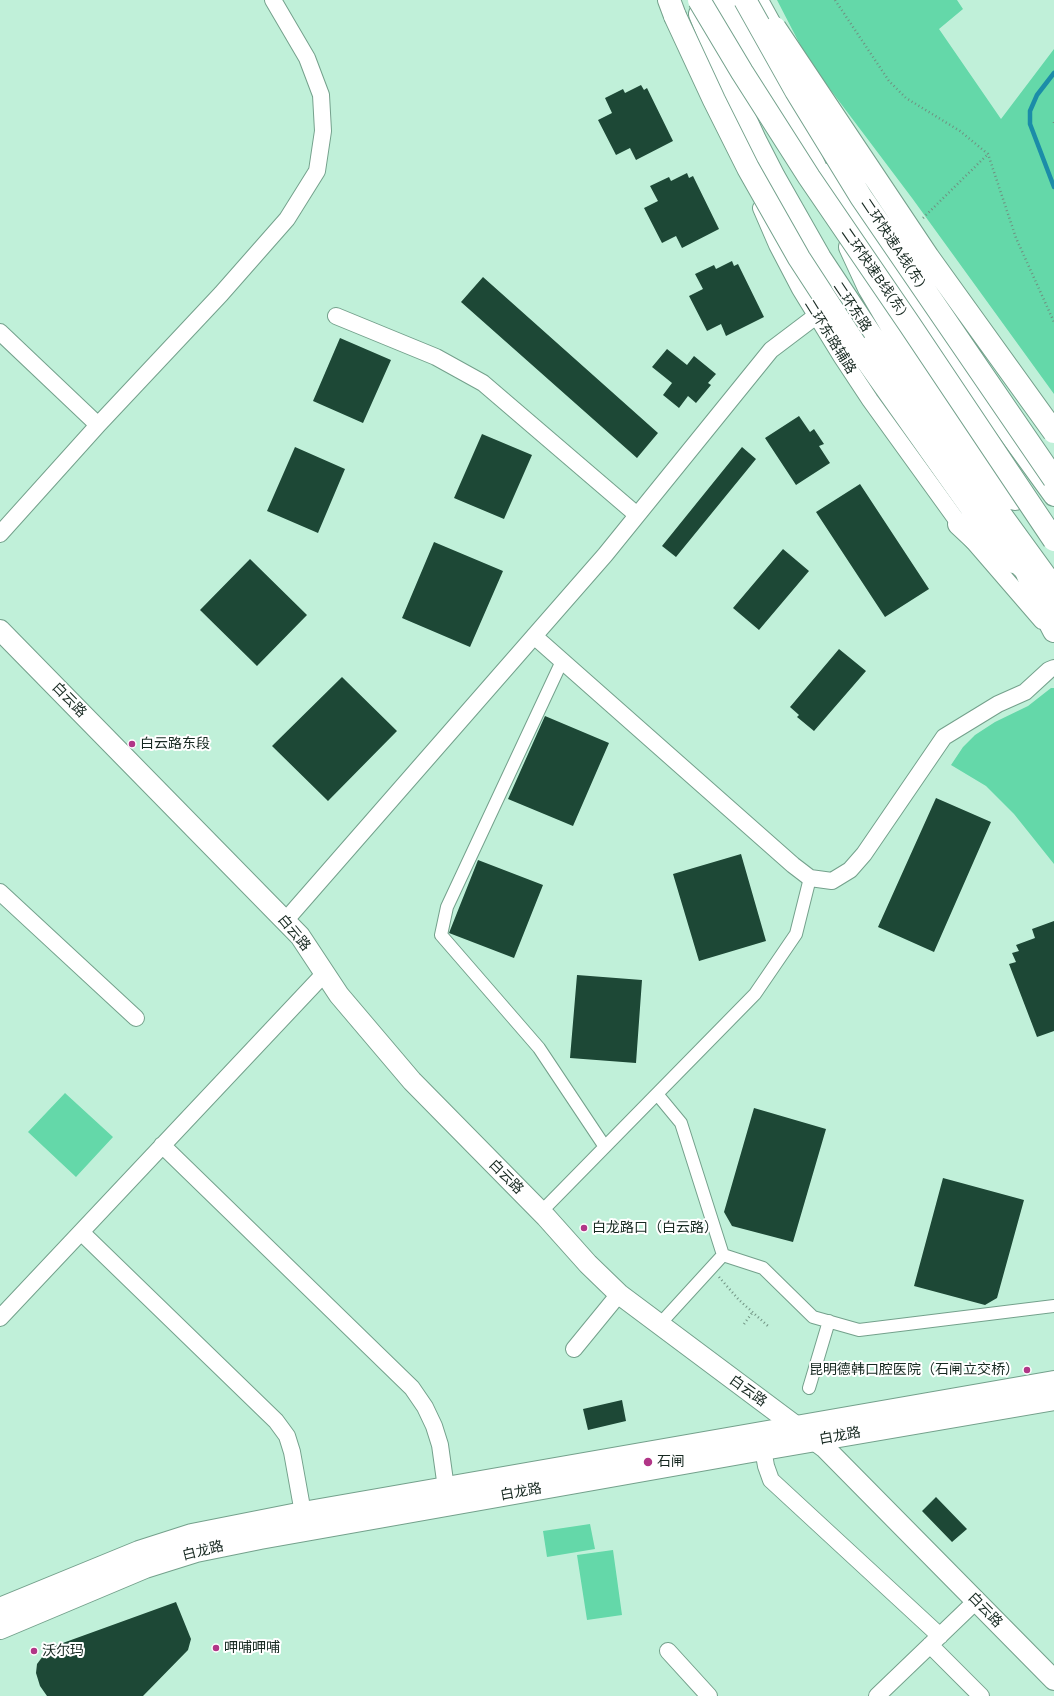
<!DOCTYPE html>
<meta charset="utf-8">
<style>
body{margin:0}
canvas{display:block;background:#c0f0d9}
</style>
<canvas width="1054" height="1696"></canvas>
<script>
const c = document.querySelector('canvas').getContext('2d');
c.lineJoin = 'round';
function fillPath(path, color) {
  c.fillStyle = color;
  c.fill(path, 'evenodd');
}
function shape(rows) {
  const path = new Path2D();
  for (const r of rows) {
    path.moveTo(r[0], r[1]);
    for (let i = 2; i < r.length; i += 2) path.lineTo(r[i], r[i + 1]);
  }
  return path;
}
function stroke(path, color, width, dash) {
  c.strokeStyle = color;
  c.lineWidth = width;
  c.lineCap = dash ? 'butt' : 'round';
  c.setLineDash(dash || []);
  c.stroke(path);
}
function label(font, color, halo, rows, align = 'center') {
  c.font = font + ' "Work Sans","Noto Sans SC",sans-serif';
  c.lineWidth = 4;
  c.setLineDash([]);
  c.textBaseline = 'middle';
  c.strokeStyle = halo;
  c.fillStyle = color;
  for (const [text, x, y, turn = 0] of rows) {
    c.save();
    c.translate(x, y);
    c.rotate((+turn || 0) * Math.PI / 180);
    c.textAlign = isNaN(turn) ? turn : align;
    if (halo) c.strokeText(text, 0, 0);
    c.fillText(text, 0, 0);
    c.restore();
  }
}
fillPath(shape([
 [777,0,957,0,963,9,939,29,1001,119,1054,49,1054,394,912,198,808,60],
 [1051,688,1054,688,1054,864,1014,814,986,786,951,765,963,747,975,735,995,722,1028,706],
 [65,1093,113,1137,76,1177,28,1132],
 [590,1524,595,1549,547,1557,543,1531],
 [613,1550,622,1615,587,1620,577,1555]
]), '#64d8a9');
stroke(shape([
 [1054,73,1037,95,1030,111,1030,124,1054,187]
]), '#1b8ca8', 4.5);
fillPath(shape([
 [641,85,644,90,647,88,673,141,636,160,630,148,616,155,598,120,612,113,605,98,623,89,625,93],
 [687,173,689,178,693,176,719,229,682,248,676,236,662,243,644,208,658,201,650,186,669,177,671,181],
 [732,261,734,266,738,264,764,317,726,336,721,324,707,331,689,296,703,289,695,274,714,265,716,269],
 [483,277,658,433,637,458,461,302],
 [340,338,391,360,363,423,313,401],
 [667,349,687,365,694,356,716,374,708,383,711,385,696,403,688,396,679,408,663,395,672,383,652,367],
 [799,416,810,432,814,429,824,444,819,446,830,463,796,485,765,438],
 [482,434,532,455,504,519,454,498],
 [295,447,345,469,318,533,267,511],
 [742,447,756,459,676,557,662,546],
 [860,484,929,589,885,617,816,512],
 [434,542,503,571,470,647,402,618],
 [783,549,809,571,759,630,733,608],
 [250,559,307,615,257,666,200,610],
 [839,649,866,671,814,731,797,717,799,715,790,707],
 [342,677,397,731,328,801,272,746],
 [545,716,609,743,573,826,508,799],
 [936,798,991,822,934,952,878,927],
 [741,854,766,941,699,961,673,874],
 [478,860,543,885,514,958,449,933],
 [1054,921,1054,1031,1037,1037,1009,964,1016,962,1012,953,1019,951,1016,945,1035,938,1032,929],
 [577,975,642,980,636,1063,570,1058],
 [754,1108,826,1129,793,1242,732,1226,724,1212],
 [943,1178,1024,1200,997,1298,985,1305,914,1286],
 [622,1400,626,1421,588,1430,583,1409],
 [936,1497,967,1529,952,1542,922,1511],
 [176,1602,191,1639,188,1650,143,1696,47,1696,40,1686,36,1673,37,1664,49,1648]
]), '#1d4836');
const pedestrian = shape([
 [562,661,447,907,441,935,539,1048,605,1147],
 [657,1094,681,1123,723,1255,763,1268,813,1317,859,1330,1054,1306],
 [541,1212,755,994,796,934,810,878],
 [659,1325,723,1255],
 [809,1388,829,1321]
]);
const minor = shape([
 [760,0,781,38],
 [761,208,777,245,800,289,841,356,870,400,966,533,1042,621],
 [336,316,436,357,483,383,637,515],
 [0,332,98,425],
 [0,534,98,425,221,294,287,219,317,171,323,131,321,95,307,58,273,0],
 [534,636,793,865,810,878,832,881,850,870,864,854,944,737,998,704,1025,692,1049,670,1054,668],
 [0,892,136,1018],
 [285,921,605,555,771,350,816,316],
 [162,1145,412,1388,425,1407,434,1426,440,1445,446,1488],
 [81,1232,276,1421,287,1436,292,1452,303,1513],
 [0,1318,324,974],
 [574,1349,619,1294],
 [763,1449,766,1466,771,1480,940,1636],
 [930,1645,981,1696],
 [668,1651,709,1696],
 [877,1696,976,1601]
]);
const tertiary = shape([
 [899,275,923,315,1054,496],
 [0,630,300,936,339,995,412,1081,546,1217,588,1264,619,1294,825,1448,1054,1680]
]);
const secondary = shape([
 [0,1609,139,1552,192,1535,303,1513,1054,1382],
 [0,1628,145,1567,196,1551,260,1538,746,1452,1054,1399]
]);
const primary = shape([
 [724,0,757,61,800,134,828,195],
 [700,14,722,68,755,140,774,177,820,258,879,347,1054,588],
 [825,175,880,247,899,275],
 [850,247,869,288,899,339,1015,499],
 [959,524,975,539,1014,562],
 [1024,566,1038,600,1054,631]
]);
const trunk = shape([
 [669,0,675,16],
 [855,344,984,526,1008,553,1054,597]
]);
stroke(pedestrian, '#74a18c', 14);
stroke(minor, '#74a18c', 18);
stroke(tertiary, '#74a18c', 22);
stroke(secondary, '#74a18c', 24);
stroke(primary, '#74a18c', 24);
stroke(trunk, '#74a18c', 24);
stroke(shape([
 [835,0,889,81,906,98,960,131,988,154,1016,238,1054,322],
 [1054,122,1054,124],
 [923,218,988,154],
 [719,1277,739,1300,768,1326],
 [744,1324,752,1313]
]), '#6f9181', 2.5, [1, 3]);
stroke(pedestrian, '#fff', 12);
stroke(minor, '#fff', 16);
stroke(tertiary, '#fff', 20);
stroke(secondary, '#fff', 22);
stroke(primary, '#fff', 22);
stroke(trunk, '#fff', 22);
const trunkBridge = shape([
 [699,0,742,72,809,177,910,325,1054,540],
 [745,0,796,91,861,197,1054,479],
 [675,16,714,100,748,168,799,258,855,344],
 [775,28,928,257,1054,432]
]);
stroke(trunkBridge, '#74a18c', 24, []);
stroke(trunkBridge, '#fff', 22);
for (const [x, y, r, color] of [
 [132,744,4,"#b13687"],
 [584,1228,4,"#b13687"],
 [1027,1370,4,"#b13687"],
 [648,1462,5,"#b13687"],
 [216,1648,4,"#b13687"],
 [34,1651,4,"#b13687"]
]) {
  const dot = new Path2D();
  dot.arc(x, y, r, 0, 2 * Math.PI);
  c.fillStyle = color;
  c.fill(dot);
  stroke(dot, '#fff', 1.5);
}
label('14px', '#172921', '#fff', [
 ["二环快速A线(东)",893,243,56],
 ["二环快速B线(东)",874,272,55],
 ["二环东路",852,307,56],
 ["二环东路辅路",830,337,58],
 ["白云路",69,700,46],
 ["白云路",294,933,50],
 ["白云路",506,1177,45],
 ["白云路",748,1391,36],
 ["白龙路",840,1436,-10],
 ["白龙路",521,1492,-10],
 ["白龙路",203,1551,-14],
 ["白云路",985,1610,46]
]);
label('14px', '#172921', '#fff', [
 ["白云路东段",140,744],
 ["白龙路口（白云路）",592,1228],
 ["昆明德韩口腔医院（石闸立交桥）",1019,1370,"right"],
 ["石闸",657,1462],
 ["呷哺呷哺",224,1648],
 ["沃尔玛",42,1651]
], 'left');
</script>
